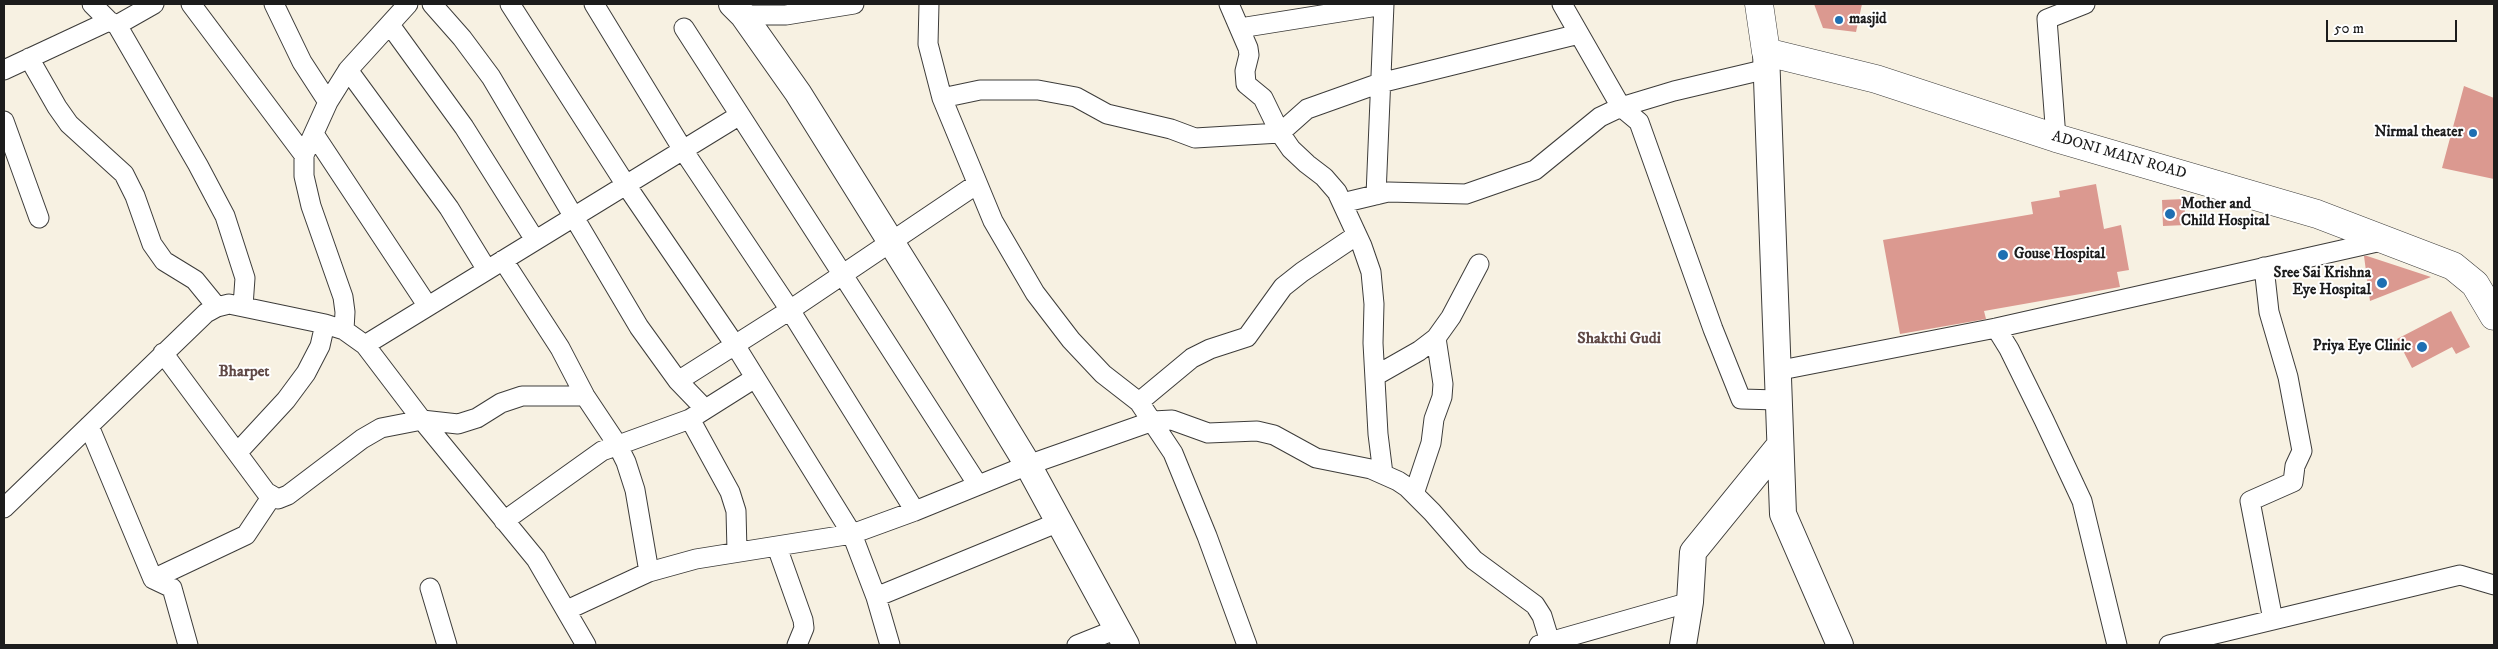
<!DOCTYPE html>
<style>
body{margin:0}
#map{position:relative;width:2498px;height:649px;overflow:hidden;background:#f7f1e2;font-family:"IM FELL DW Pica",serif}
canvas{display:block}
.frame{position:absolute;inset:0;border:5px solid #1c1c1c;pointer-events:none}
.scale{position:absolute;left:2326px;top:20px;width:131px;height:22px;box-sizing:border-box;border:2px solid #1c1c1c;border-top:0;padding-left:6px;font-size:15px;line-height:18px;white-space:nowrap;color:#1c1c1c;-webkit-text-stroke:4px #fff;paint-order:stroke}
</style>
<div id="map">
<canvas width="2498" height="649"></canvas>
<div class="frame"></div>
<div class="scale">50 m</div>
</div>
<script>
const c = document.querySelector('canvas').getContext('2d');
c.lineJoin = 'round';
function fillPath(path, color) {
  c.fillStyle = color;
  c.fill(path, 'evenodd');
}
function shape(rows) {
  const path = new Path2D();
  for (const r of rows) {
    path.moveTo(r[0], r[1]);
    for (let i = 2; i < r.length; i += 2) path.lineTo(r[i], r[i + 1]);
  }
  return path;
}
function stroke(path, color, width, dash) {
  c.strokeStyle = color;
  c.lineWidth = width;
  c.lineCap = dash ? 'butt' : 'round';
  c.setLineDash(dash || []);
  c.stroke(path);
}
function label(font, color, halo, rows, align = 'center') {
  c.font = font + ' "IM FELL DW Pica",serif';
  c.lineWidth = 4;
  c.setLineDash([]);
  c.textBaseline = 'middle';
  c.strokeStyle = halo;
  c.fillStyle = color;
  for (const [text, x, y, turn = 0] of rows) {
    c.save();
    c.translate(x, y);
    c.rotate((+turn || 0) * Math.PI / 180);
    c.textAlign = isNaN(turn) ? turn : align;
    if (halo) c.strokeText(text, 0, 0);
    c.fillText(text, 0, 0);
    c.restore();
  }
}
fillPath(shape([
 [1814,4,1862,4,1856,32,1823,28],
 [2464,86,2494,98,2494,179,2442,168],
 [2096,184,2104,229,2121,225,2129,270,2117,272,2120,287,1984,311,1986,319,1900,334,1883,240,2033,214,2031,202,2060,197,2059,191],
 [2184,199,2186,225,2163,226,2162,200],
 [2364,256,2367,256,2431,277,2370,301],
 [2451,311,2470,347,2456,354,2452,347,2412,368,2397,339]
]), '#db9990');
const street = shape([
 [92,4,109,21,117,25,198,165,225,216,245,278,243,306],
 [191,4,304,155],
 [274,4,302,62,328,102],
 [432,4,462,38,491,77,639,327,678,381,705,409],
 [510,4,626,185,735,345,852,534,876,597,890,645],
 [594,4,683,150,790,310,915,511],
 [929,4,928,44,942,98,993,221,1035,293,1071,340,1103,374,1139,402,1173,453,1207,536,1247,645],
 [1229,4,1248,48,1249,55,1245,71,1246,84,1263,98,1280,133,1291,149,1307,164,1324,177,1337,192,1362,246,1371,272,1374,304,1373,343,1378,434,1383,474],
 [1562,4,1621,107,1639,122,1713,329,1741,399,1778,400],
 [743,15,786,15,854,4],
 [117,25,154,4],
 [390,25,464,127,535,240],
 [684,28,978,485],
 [1240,28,1384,5],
 [29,58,57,107,69,124,124,174,135,196,152,244,164,261,195,280,217,307],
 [4,70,109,21],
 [348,70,449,208,487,270],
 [942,98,980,90,1038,90,1076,97,1107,114,1171,129,1195,138,1280,133,1307,109,1380,83,1579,34],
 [4,121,39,218],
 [314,134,427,305],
 [2056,138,2047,19,2085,4],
 [1376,195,1384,4],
 [1342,203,1388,192,1466,194,1535,170,1600,117,1621,107,1674,91,1767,69],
 [503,260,560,348,585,396,617,444,626,462,635,490,649,572],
 [2264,267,2269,312,2288,377,2302,451,2295,466,2293,482,2250,501,2273,620],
 [1996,328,2009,349,2044,420,2082,501,2117,645],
 [344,330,345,312,343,297,311,206,304,176,304,155,328,102,348,70,408,4],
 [365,345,740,115],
 [163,353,266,492,278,499,288,495,362,439,381,428,422,420,458,424,477,418,501,403,522,396,585,396],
 [1776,371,1996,328,2386,240],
 [1375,376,1419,351,1436,338,1451,317,1479,264],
 [678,381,790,310,977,184],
 [1139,402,1192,358,1210,349,1247,337,1283,287,1302,272,1357,235],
 [690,419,730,492,736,511,737,551],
 [89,426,153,579,172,588,188,645],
 [237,453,286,400,306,373,320,346,325,324],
 [1414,494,1431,443,1434,419,1442,397,1443,384,1436,338],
 [4,508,206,313,217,307,229,304,325,324,344,330,365,345,422,420,536,559,586,645],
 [504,521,602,451,690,419,755,378],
 [777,547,803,620,804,628,797,645],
 [153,579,246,535,272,496],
 [430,588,447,645],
 [876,597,1059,522],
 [567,610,649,572,696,559,852,534,915,511,1028,465,1153,421,1172,420,1208,433,1257,431,1274,435,1316,458,1371,469,1398,481,1407,487,1432,512,1474,560,1535,605,1542,616,1550,642],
 [1077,645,1117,629],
 [1539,645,1690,602],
 [2169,645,2460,575,2494,585]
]);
const secondary = shape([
 [732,4,743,15,798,93,936,314,1028,465,1126,645],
 [1766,52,1783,514,1840,645],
 [1683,645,1690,602,1693,552,1780,445]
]);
const primary = shape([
 [1759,4,1766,52,1876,79,2056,138,2317,214,2453,266,2475,284,2494,316]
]);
stroke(street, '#3d3c3a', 21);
stroke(secondary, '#3d3c3a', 28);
stroke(primary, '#3d3c3a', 29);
stroke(street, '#fff', 19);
stroke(secondary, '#fff', 26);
stroke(primary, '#fff', 28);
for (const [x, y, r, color] of [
 [1839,20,5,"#1f6fb2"],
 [2473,133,5,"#1f6fb2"],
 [2170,214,6,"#1f6fb2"],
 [2003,255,6,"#1f6fb2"],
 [2382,283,6,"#1f6fb2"],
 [2422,347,6,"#1f6fb2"]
]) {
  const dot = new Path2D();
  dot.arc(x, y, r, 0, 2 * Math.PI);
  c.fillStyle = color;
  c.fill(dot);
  stroke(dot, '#fff', 2);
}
label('bold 15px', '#1c1c1c', '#fff', [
 ["masjid",1849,20],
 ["Nirmal theater",2463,133,"right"],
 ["Mother and",2181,205],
 ["Child Hospital",2181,222],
 ["Gouse Hospital",2014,255],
 ["Sree Sai Krishna",2371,274,"right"],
 ["Eye Hospital",2371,291,"right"],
 ["Priya Eye Clinic",2411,347,"right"]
], 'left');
label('15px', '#1c1c1c', '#fff', [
 ["ADONI MAIN ROAD",2119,156,16]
]);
label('bold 16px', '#5f4845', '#fff', [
 ["Shakthi Gudi",1619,340],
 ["Bharpet",244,373]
]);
</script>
